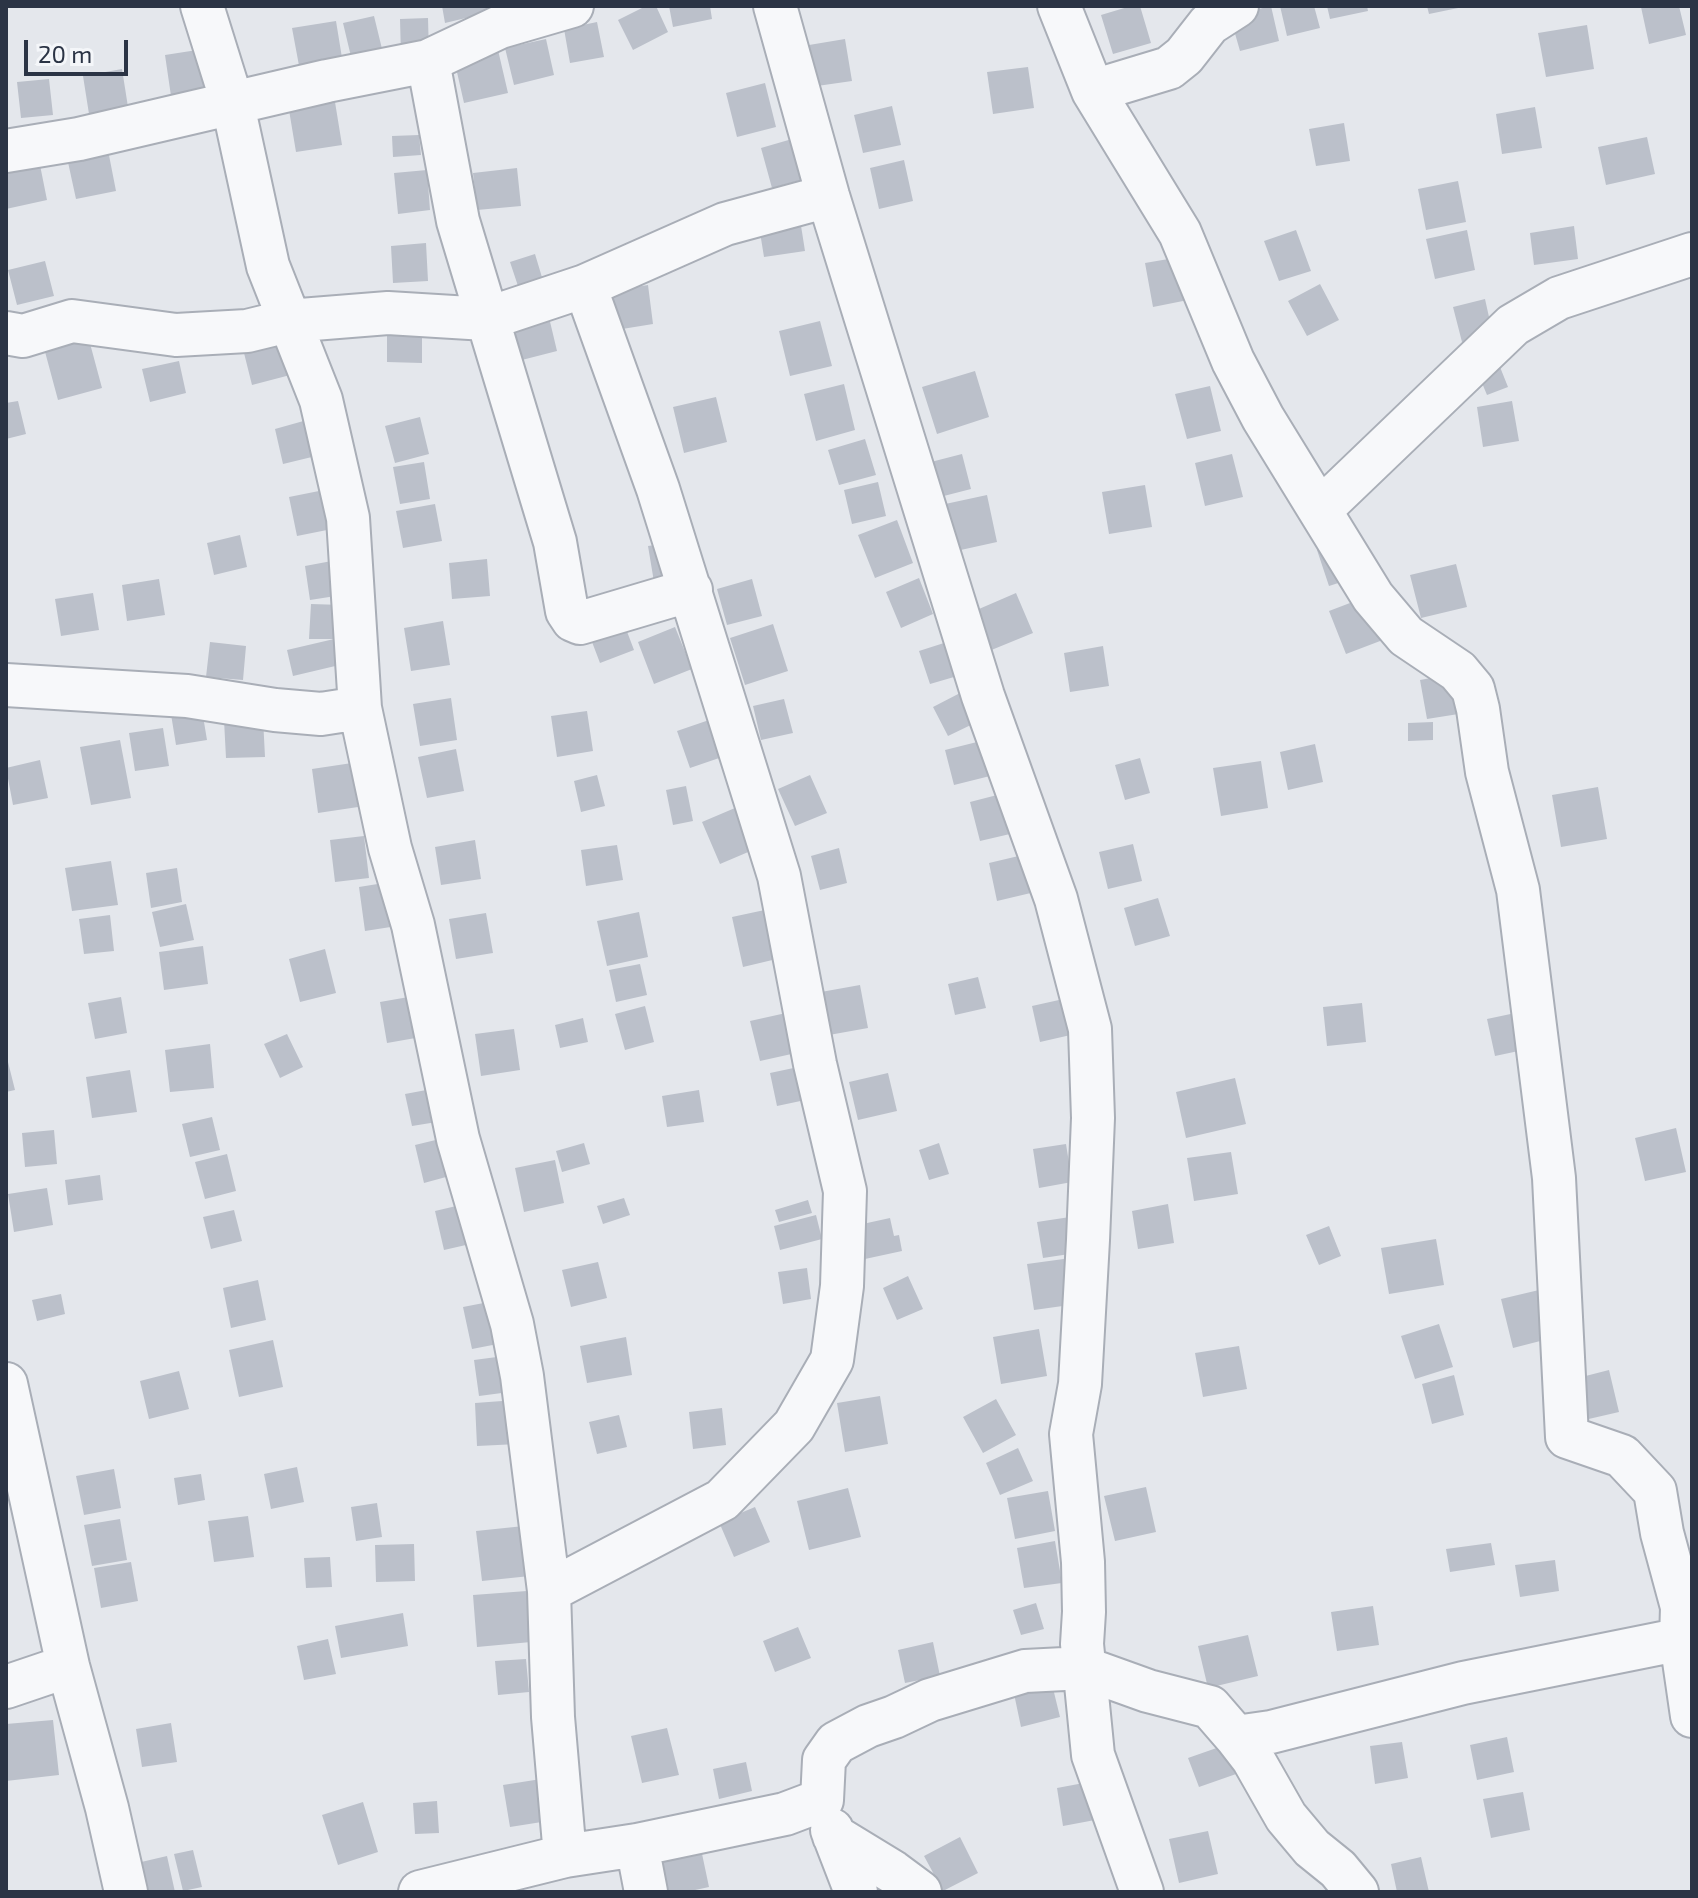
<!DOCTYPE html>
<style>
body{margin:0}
#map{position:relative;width:1698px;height:1898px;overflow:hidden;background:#e4e7ec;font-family:"Exo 2",sans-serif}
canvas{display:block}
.frame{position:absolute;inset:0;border:8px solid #2b3445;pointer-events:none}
.scale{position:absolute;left:24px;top:40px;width:104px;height:36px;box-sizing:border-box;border:4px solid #2b3445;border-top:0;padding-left:10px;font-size:24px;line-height:28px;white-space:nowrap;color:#2b3445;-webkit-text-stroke:6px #f4f6f9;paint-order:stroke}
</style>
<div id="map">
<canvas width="1698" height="1898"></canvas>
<div class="frame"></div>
<div class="scale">20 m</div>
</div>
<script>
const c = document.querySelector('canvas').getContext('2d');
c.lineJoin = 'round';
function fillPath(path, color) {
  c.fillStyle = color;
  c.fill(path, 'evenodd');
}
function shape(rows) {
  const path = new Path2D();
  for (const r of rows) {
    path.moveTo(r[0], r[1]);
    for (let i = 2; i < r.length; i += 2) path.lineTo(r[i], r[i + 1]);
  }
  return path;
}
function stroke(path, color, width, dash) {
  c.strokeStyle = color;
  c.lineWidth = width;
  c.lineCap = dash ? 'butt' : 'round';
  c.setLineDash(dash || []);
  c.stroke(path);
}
fillPath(shape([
 [442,6,489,6,491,12,445,23],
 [646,6,656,6,668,32,633,50,618,20],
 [669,6,710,6,712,19,673,27],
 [1131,6,1140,6,1151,43,1113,54,1101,15],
 [1271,6,1279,41,1240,51,1230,16],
 [1280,6,1314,6,1320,28,1287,36],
 [1327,6,1367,6,1368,11,1330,19],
 [1427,6,1463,6,1463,7,1429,14],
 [1646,6,1679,6,1686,35,1649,44,1641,7],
 [374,16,384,57,353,65,343,23],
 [428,18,429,55,401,56,400,19],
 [336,21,343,64,300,71,292,28],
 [597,22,604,57,570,63,564,29],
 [1587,25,1594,69,1546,77,1538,33],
 [546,39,554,75,514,85,505,48],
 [845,39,852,81,810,87,803,46],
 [210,48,216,89,171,96,165,55],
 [498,50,508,93,464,103,454,59],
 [1028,67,1034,108,993,114,987,72],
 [122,69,128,107,89,114,83,76],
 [49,79,53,115,21,118,17,82],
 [765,83,776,127,737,137,726,93],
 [335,102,342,145,296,152,289,110],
 [892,106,901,145,863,153,854,115],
 [1535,107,1542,148,1502,154,1496,114],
 [1344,123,1350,161,1316,166,1309,129],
 [419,135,421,155,393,157,392,136],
 [1647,137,1655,174,1606,185,1598,147],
 [792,139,804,179,772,188,761,148],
 [107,145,116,191,76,199,66,153],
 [38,155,47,200,6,209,6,162],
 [904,160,913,201,879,209,870,168],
 [517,168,521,206,477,210,473,173],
 [427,170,430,210,398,214,394,173],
 [1458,181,1466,222,1426,230,1418,189],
 [799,213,805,251,764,257,758,220],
 [1574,226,1578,259,1534,265,1530,233],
 [1296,230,1311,271,1279,281,1264,241],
 [1467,230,1475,270,1435,279,1426,239],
 [426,243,428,281,393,283,391,246],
 [535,254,547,294,523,301,510,262],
 [1186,256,1193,299,1153,307,1145,263],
 [45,261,54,296,17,305,8,270],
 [1320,284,1339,320,1307,336,1288,301],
 [648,285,653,324,616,330,610,291],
 [1485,299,1493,335,1462,342,1453,307],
 [547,309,557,351,518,361,508,319],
 [387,319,422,319,422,363,387,362],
 [820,321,832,366,790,376,779,331],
 [284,334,294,374,252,385,242,345],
 [88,336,102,388,58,400,44,348],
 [179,361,186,393,150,402,142,369],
 [1498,362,1508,387,1487,395,1477,371],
 [975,371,989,417,937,434,922,387],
 [844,384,855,430,816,441,804,394],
 [1210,386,1221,431,1187,439,1175,394],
 [716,397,727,442,684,453,673,407],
 [18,401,26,434,6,439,6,403],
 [1512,401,1519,441,1483,447,1477,407],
 [420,417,429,454,395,463,385,426],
 [307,420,316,456,283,464,275,429],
 [865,439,876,475,839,485,828,450],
 [962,454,971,489,936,498,927,463],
 [1232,454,1243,497,1205,506,1195,463],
 [424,462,430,499,400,504,393,467],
 [878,482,886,516,852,524,844,490],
 [1145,485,1152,527,1109,534,1102,492],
 [329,489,337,528,297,536,289,497],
 [987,495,997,542,947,553,936,506],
 [435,504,442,541,403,548,396,511],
 [897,520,913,563,875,578,858,535],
 [240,535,247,567,214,575,207,543],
 [1346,541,1357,577,1329,586,1317,550],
 [677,542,682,578,654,582,648,546],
 [487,559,490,596,452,599,449,563],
 [337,560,342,595,310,600,305,566],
 [1456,564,1467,607,1421,618,1410,575],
 [919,578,933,614,901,628,886,592],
 [159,579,165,615,127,621,122,585],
 [752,579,762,616,727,625,717,589],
 [93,593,99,630,61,636,55,599],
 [1016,593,1033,633,989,651,972,612],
 [1371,595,1388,638,1346,654,1329,611],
 [311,604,343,605,348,663,293,676,287,650,334,639,309,639],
 [443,621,450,665,411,671,404,628],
 [623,621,634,650,600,663,589,634],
 [773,624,788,671,745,685,730,638],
 [675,627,692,669,654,684,638,642],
 [210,642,246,646,243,680,206,677],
 [944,643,954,677,930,684,919,651],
 [1103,646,1109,686,1070,692,1064,653],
 [1464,672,1471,712,1427,719,1420,680],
 [962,692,977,722,948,736,933,707],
 [451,698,457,740,420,746,413,704],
 [784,699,793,733,761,740,753,706],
 [201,704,207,740,176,745,170,708],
 [587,711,593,751,557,757,551,716],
 [263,718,265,757,226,758,224,720],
 [712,719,725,756,690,768,677,731],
 [1433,722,1433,740,1408,741,1408,723],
 [163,728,169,766,135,771,129,733],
 [120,740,131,798,91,805,80,747],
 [981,741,990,776,954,785,945,750],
 [1315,744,1323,782,1288,790,1280,752],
 [456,749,464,791,427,798,418,757],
 [1140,758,1150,793,1125,800,1115,765],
 [40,760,48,798,13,805,6,768],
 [1261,761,1268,808,1221,816,1213,768],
 [352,763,358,807,318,813,312,769],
 [597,775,605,806,581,812,574,781],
 [810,775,827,813,795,826,778,789],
 [686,786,693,821,673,825,666,790],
 [1598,787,1607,839,1561,847,1552,795],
 [1001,794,1010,834,980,841,970,802],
 [742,805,760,847,720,864,702,822],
 [364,836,369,878,335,882,330,840],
 [475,840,481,879,441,885,435,847],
 [1133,844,1142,881,1108,889,1099,852],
 [617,845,623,880,586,886,581,850],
 [839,848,847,883,820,890,811,856],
 [1027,854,1035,892,997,901,989,863],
 [111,861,118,905,72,911,65,868],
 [177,868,182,902,151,908,146,873],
 [390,882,397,926,365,931,359,887],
 [1158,898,1170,936,1135,946,1124,908],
 [186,904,194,940,160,947,152,912],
 [774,908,785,957,743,967,732,917],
 [639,912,648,957,607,966,597,921],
 [486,913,493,953,456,959,449,919],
 [110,915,114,951,84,954,79,919],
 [203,946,208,984,164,990,159,952],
 [325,949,336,993,300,1002,289,959],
 [640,964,647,995,616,1002,609,970],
 [978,977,986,1008,955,1015,948,984],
 [860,985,868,1028,829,1035,821,992],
 [420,995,427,1036,387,1043,380,1002],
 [121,997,127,1033,95,1039,88,1003],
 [1068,998,1075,1034,1040,1042,1032,1006],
 [1362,1003,1366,1042,1327,1046,1323,1007],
 [645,1006,654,1042,625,1050,615,1014],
 [1520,1012,1528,1049,1495,1056,1487,1019],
 [786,1013,796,1053,760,1061,750,1021],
 [583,1018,588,1042,560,1048,555,1025],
 [514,1029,520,1070,481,1076,475,1034],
 [287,1034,303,1067,280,1078,264,1044],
 [210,1044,214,1088,170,1092,165,1050],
 [6,1054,15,1090,6,1092],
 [803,1066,810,1099,777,1106,770,1073],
 [130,1070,137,1112,92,1118,86,1077],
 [888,1073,897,1111,858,1120,849,1082],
 [1235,1078,1246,1124,1186,1138,1176,1092],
 [437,1088,443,1121,412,1126,405,1094],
 [699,1090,704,1122,667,1127,662,1096],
 [212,1117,220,1150,190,1157,182,1124],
 [1676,1128,1686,1172,1645,1181,1635,1138],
 [54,1130,57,1164,25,1167,22,1133],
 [448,1137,457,1174,424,1183,415,1145],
 [584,1143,590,1164,562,1172,556,1151],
 [939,1143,949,1174,929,1180,919,1150],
 [1066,1144,1072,1182,1039,1188,1033,1149],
 [1231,1152,1238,1194,1194,1201,1187,1158],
 [227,1154,236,1191,205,1199,195,1162],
 [555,1160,564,1203,524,1212,515,1168],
 [100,1175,103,1200,68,1205,65,1180],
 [47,1188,53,1225,14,1232,8,1194],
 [624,1198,630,1215,603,1224,597,1206],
 [808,1200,812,1213,779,1222,775,1210],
 [469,1203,479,1242,444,1250,435,1211],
 [1168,1204,1174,1243,1138,1249,1132,1211],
 [234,1210,242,1241,211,1249,203,1217],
 [816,1215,822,1239,780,1250,774,1226],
 [1070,1217,1076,1253,1043,1258,1037,1222],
 [890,1218,894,1236,899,1235,902,1251,865,1259,858,1225],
 [1329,1226,1341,1256,1319,1265,1306,1235],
 [1436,1239,1444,1285,1389,1294,1381,1248],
 [1071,1258,1077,1304,1034,1310,1027,1264],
 [598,1262,607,1298,571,1307,562,1270],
 [807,1268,811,1299,783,1304,778,1272],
 [908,1276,923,1309,897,1320,883,1288],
 [258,1280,266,1320,231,1328,223,1288],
 [1539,1290,1552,1338,1513,1348,1501,1299],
 [61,1294,65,1314,37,1321,32,1300],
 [499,1300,508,1342,472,1349,463,1307],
 [1439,1324,1453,1367,1415,1379,1401,1336],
 [1039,1329,1047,1376,1001,1384,993,1337],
 [626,1337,632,1375,587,1383,580,1346],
 [273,1340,283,1387,239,1397,229,1350],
 [1239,1346,1247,1389,1203,1397,1195,1353],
 [512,1355,517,1391,479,1396,474,1360],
 [1609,1370,1619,1412,1580,1421,1570,1380],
 [179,1371,189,1409,149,1419,140,1381],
 [1454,1375,1464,1415,1432,1424,1422,1384],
 [880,1396,888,1444,845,1452,837,1403],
 [996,1399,1016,1435,983,1453,963,1417],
 [516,1400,518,1444,477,1446,475,1403],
 [722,1408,726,1445,693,1449,689,1412],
 [619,1415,627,1447,597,1454,589,1422],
 [1018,1448,1033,1481,1000,1495,986,1463],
 [297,1467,304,1502,271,1509,264,1474],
 [114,1469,121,1508,84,1515,76,1476],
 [201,1474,205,1500,178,1505,174,1478],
 [1146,1487,1156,1532,1115,1541,1104,1496],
 [848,1488,861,1537,809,1550,797,1501],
 [1048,1491,1055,1531,1015,1539,1007,1498],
 [377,1503,382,1537,356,1541,351,1507],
 [755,1507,770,1542,734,1557,719,1522],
 [248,1516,254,1557,214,1562,208,1521],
 [120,1519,127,1560,92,1566,84,1525],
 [524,1526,530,1576,482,1581,476,1531],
 [1055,1541,1062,1583,1024,1588,1017,1548],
 [1491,1543,1495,1565,1450,1572,1446,1549],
 [414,1544,415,1581,376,1582,375,1545],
 [330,1557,332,1587,306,1588,304,1558],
 [1555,1560,1559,1591,1520,1597,1515,1565],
 [131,1562,138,1601,101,1608,94,1568],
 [527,1591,531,1642,477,1647,473,1595],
 [1036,1603,1044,1629,1021,1635,1013,1610],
 [1373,1606,1379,1645,1337,1651,1331,1612],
 [403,1613,408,1646,341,1658,335,1626],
 [798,1627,811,1658,775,1672,763,1641],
 [1248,1635,1258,1676,1208,1688,1198,1646],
 [328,1639,336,1674,304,1680,297,1646],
 [933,1642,940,1676,905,1683,898,1650],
 [526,1659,529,1692,498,1695,495,1661],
 [1051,1680,1060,1717,1021,1727,1013,1689],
 [53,1720,59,1775,6,1781,6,1724],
 [171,1723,177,1762,142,1767,136,1729],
 [667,1728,679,1775,642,1783,631,1736],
 [1507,1737,1514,1772,1477,1780,1470,1745],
 [1402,1742,1408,1778,1375,1784,1370,1746],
 [1228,1744,1239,1773,1199,1787,1188,1758],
 [746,1762,752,1791,719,1799,713,1769],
 [541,1779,548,1821,510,1827,503,1785],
 [1089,1782,1095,1820,1063,1826,1057,1788],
 [1523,1792,1530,1830,1491,1838,1483,1799],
 [437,1801,439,1833,415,1834,413,1803],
 [363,1802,378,1852,338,1865,322,1815],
 [1208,1831,1218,1874,1179,1883,1169,1839],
 [960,1837,978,1873,943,1891,924,1856],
 [701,1849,709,1887,686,1892,668,1892,661,1857],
 [193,1850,202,1887,183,1891,174,1854],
 [167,1856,175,1892,144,1892,137,1863],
 [1421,1857,1429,1892,1397,1892,1391,1864]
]), '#bbc0ca');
const street = shape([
 [202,6,233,105,268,266,321,400,348,518,360,708,390,848,413,925,458,1139,512,1324,522,1376,549,1591,553,1717,565,1856],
 [775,6,828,196,983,696,1056,899,1090,1029,1093,1118,1088,1240,1080,1384,1071,1434,1083,1562,1084,1612,1082,1644,1093,1755,1142,1892],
 [1059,6,1093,91,1180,233,1233,361,1263,418,1373,597,1406,636,1458,671,1473,689,1478,709,1487,772,1518,890,1554,1178,1567,1437,1622,1456,1655,1491,1662,1533,1682,1607,1681,1640,1692,1716],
 [428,61,458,221,555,542,567,611,573,620,580,623,691,590],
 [1093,91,1169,68,1184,56,1209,24,1237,6],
 [6,151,79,139,327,81,428,61,500,27,572,6],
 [6,333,23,336,72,321,176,335,247,331,288,321,388,313,486,319,585,286,725,224,828,196],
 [1321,509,1513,325,1559,298,1692,254],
 [6,685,187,696,275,710,321,714,360,708],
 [6,1384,68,1666,107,1808,126,1892],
 [549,1591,722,1500,794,1426,832,1360,842,1286,845,1191,815,1064,779,876,658,489,585,286],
 [6,1687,68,1666],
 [1236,1737,1253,1759,1286,1817,1312,1848,1338,1869,1357,1892],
 [832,1830,856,1892],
 [834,1836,893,1872,920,1892],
 [637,1845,646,1892],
 [420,1892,565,1856,637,1845,785,1814,822,1800,824,1760,836,1743,868,1726,894,1717,930,1700,1025,1671,1084,1668,1148,1691,1210,1707,1236,1737,1271,1732,1463,1683,1692,1637]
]);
stroke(street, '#a9aeb7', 46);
stroke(street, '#f7f8fa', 42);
</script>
